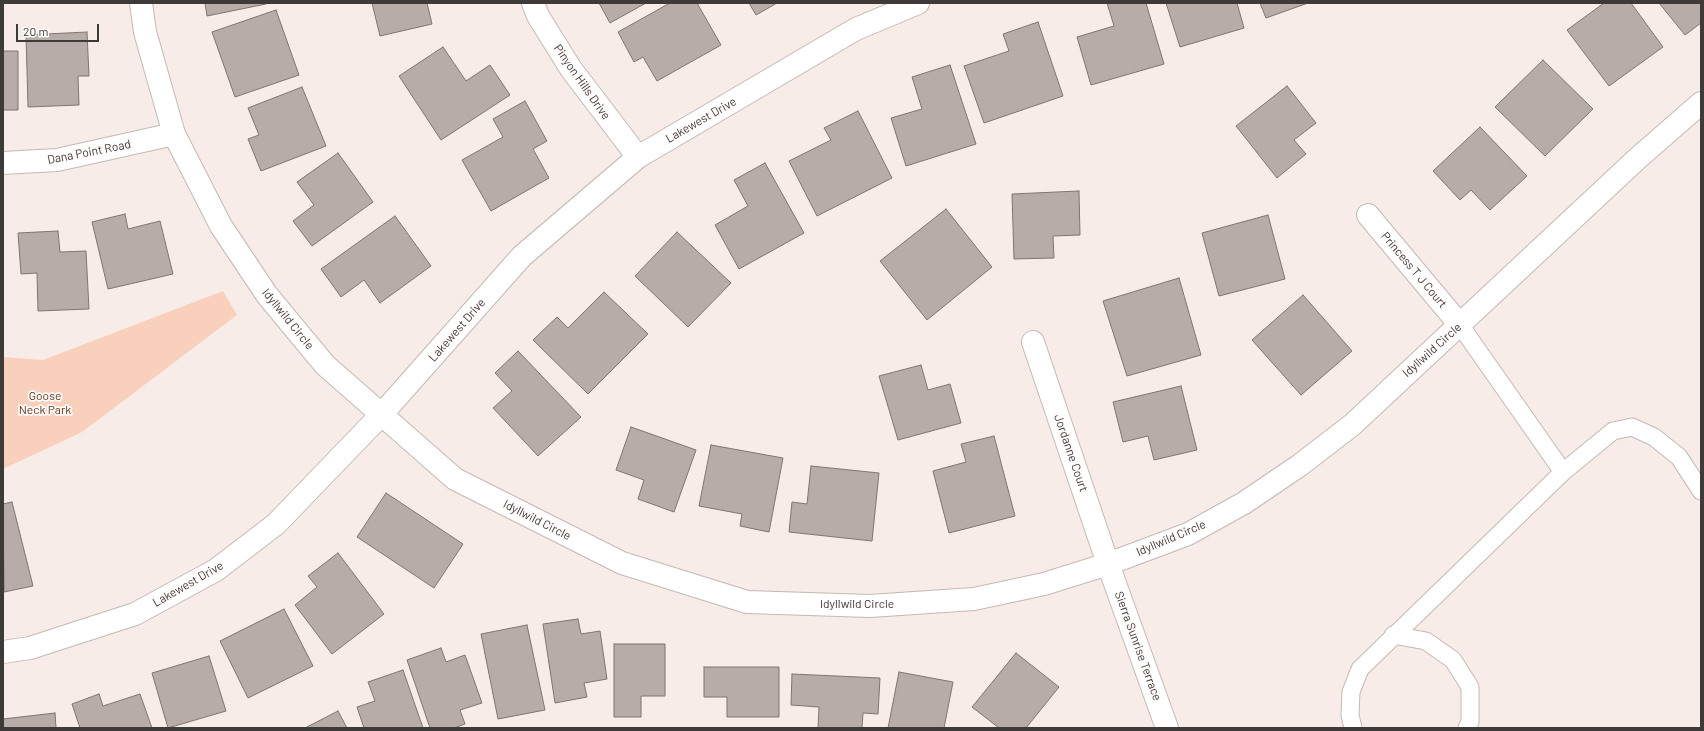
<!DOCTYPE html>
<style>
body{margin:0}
#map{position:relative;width:1704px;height:731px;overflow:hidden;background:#f7ece7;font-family:Barlow,sans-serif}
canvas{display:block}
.frame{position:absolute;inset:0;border:4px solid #3e3a38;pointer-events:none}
.scale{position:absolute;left:16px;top:24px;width:83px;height:18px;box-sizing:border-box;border:2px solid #3e3a38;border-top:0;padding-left:5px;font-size:12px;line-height:14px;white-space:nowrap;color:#3e3a38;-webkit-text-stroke:3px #fefcfa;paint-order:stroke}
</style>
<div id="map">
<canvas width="1704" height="731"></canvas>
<div class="frame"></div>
<div class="scale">20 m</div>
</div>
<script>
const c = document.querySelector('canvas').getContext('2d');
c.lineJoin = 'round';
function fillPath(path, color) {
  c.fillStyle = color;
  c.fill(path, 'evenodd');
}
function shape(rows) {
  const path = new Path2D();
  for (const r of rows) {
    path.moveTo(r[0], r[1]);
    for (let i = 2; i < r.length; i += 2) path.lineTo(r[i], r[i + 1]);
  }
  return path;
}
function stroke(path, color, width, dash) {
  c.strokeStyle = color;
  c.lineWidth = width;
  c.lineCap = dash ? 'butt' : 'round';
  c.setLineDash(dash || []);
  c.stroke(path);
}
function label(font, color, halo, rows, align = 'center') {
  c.font = font + ' Barlow,sans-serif';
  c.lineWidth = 3.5;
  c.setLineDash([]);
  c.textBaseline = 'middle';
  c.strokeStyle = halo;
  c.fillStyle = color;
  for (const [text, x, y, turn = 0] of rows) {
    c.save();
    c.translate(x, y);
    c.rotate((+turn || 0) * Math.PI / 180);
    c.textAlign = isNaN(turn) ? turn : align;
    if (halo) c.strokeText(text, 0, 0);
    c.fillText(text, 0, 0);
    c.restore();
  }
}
fillPath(shape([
 [223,291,237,315,82,432,3,469,3,357,43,360]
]), '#f9d0bb');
const building = shape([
 [205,3,266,3,266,4,207,16,205,3],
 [372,3,427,3,432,24,380,36,372,3],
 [599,3,646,3,610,23,599,3],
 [670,3,697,3,721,45,657,81,643,57,634,62,618,32,670,3],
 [749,3,777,3,756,15,749,3],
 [1107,3,1146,3,1164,64,1091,85,1077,37,1114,26,1107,3],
 [1166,3,1237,3,1244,28,1180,47,1166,3],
 [1260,3,1308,3,1266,18,1260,3],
 [1604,3,1631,3,1663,47,1609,86,1567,30,1604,3],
 [1659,3,1701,3,1701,23,1685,35,1659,3],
 [276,10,299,75,235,97,212,32,276,10],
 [1038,22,1063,96,984,123,964,66,1009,51,1003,34,1038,22],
 [87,32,89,76,78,76,79,105,28,107,26,35,87,32],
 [443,47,466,81,490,65,510,95,441,140,399,76,443,47],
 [3,51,18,51,18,110,3,110,3,51],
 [1543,60,1593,109,1545,156,1495,107,1543,60],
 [950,65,976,144,906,166,891,118,922,109,912,77,950,65],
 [1287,86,1316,123,1294,140,1306,154,1277,178,1236,126,1287,86],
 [302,87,326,146,261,171,248,139,259,135,248,108,302,87],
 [525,101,547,141,533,149,549,178,491,211,462,160,503,137,493,119,525,101],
 [858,111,892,178,817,216,789,161,831,140,824,128,858,111],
 [1480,127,1527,176,1490,210,1471,190,1460,200,1433,171,1480,127],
 [338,153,373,202,312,246,293,221,314,205,297,182,338,153],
 [765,163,804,233,739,269,715,225,748,206,734,180,765,163],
 [1079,191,1080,235,1053,236,1054,258,1014,259,1012,194,1079,191],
 [946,209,992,267,927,320,880,261,946,209],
 [125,214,128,229,160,221,173,274,108,289,92,222,125,214],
 [1268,215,1285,279,1219,296,1202,233,1268,215],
 [395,216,431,266,380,303,364,280,341,297,321,269,395,216],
 [58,231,60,252,86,251,89,309,38,311,37,273,21,274,18,233,58,231],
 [677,232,731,283,688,327,635,276,677,232],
 [1179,278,1201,355,1127,376,1103,301,1179,278],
 [604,292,648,334,588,394,533,340,557,317,568,328,604,292],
 [1303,295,1352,351,1301,395,1252,340,1303,295],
 [518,351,581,417,538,456,493,408,512,391,495,373,518,351],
 [921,365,928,390,950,384,961,423,898,440,879,376,921,365],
 [1181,386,1197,450,1154,460,1148,436,1123,442,1113,402,1181,386],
 [631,427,696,450,674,512,638,499,644,480,616,470,631,427],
 [994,436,1015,516,949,533,933,471,966,462,961,444,994,436],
 [711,445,783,458,769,532,740,526,742,514,699,506,711,445],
 [811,466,879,473,872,541,789,532,792,502,807,504,811,466],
 [386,493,463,544,434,588,357,537,386,493],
 [12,502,33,586,4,592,3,504,12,502],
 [338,553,384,614,332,654,295,605,317,587,308,576,338,553],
 [284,609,313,666,248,698,220,641,284,609],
 [578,619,581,634,600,631,607,679,584,683,587,697,555,703,543,624,578,619],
 [527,625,545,710,498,719,481,634,527,625],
 [614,644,665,644,665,696,641,696,641,717,614,717,614,644],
 [441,648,446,662,465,655,482,703,460,710,465,724,454,728,430,728,407,660,441,648],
 [1016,653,1059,687,1026,728,999,728,972,707,1016,653],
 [209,656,226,711,168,728,152,673,209,656],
 [704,667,779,667,779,717,727,717,727,697,704,697,704,667],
 [403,670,423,728,364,728,357,707,375,701,368,682,403,670],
 [899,672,953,682,944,728,888,728,899,672],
 [792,674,880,678,878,714,863,713,862,728,818,728,819,707,791,705,792,674],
 [99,694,103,706,140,694,152,728,80,728,72,704,99,694],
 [338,711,347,728,305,728,338,711],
 [55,713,56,728,3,728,3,719,55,713]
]);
fillPath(building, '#b7aca7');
stroke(building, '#7f7570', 1);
const service = shape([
 [1460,325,1563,472,1613,431,1632,427,1654,437,1679,457,1701,491],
 [1393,635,1426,641,1453,660,1470,687,1470,722,1467,728],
 [1353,728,1350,715,1351,692,1360,669,1563,472]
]);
const minor = shape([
 [141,3,145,32,174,134,221,226,267,295,325,365,455,479,622,563,747,602,870,606,974,599,1044,584,1108,564,1188,534,1244,503,1300,465,1352,425,1638,158,1701,103],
 [533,3,538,16,571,69,638,157],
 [3,163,57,160,174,134],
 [1368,215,1460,325],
 [1033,342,1108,564,1167,728],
 [3,652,30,648,135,614,216,570,276,524,381,415,522,256,638,157,856,29,918,3]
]);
stroke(service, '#c4b9b4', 19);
stroke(minor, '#c4b9b4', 24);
stroke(service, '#fff', 17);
stroke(minor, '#fff', 22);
label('12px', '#3e3a38', '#fefcfa', [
 ["Pinyon Hills Drive",582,82,55],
 ["Lakewest Drive",701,120,-30],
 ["Dana Point Road",89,152,-11],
 ["Princess T J Court",1414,270,50],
 ["Idyllwild Circle",288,319,51],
 ["Lakewest Drive",457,330,-49],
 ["Idyllwild Circle",1432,350,-42],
 ["Jordanne Court",1071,453,71],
 ["Idyllwild Circle",537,520,27],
 ["Idyllwild Circle",1171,538,-23],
 ["Lakewest Drive",188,584,-30],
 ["Idyllwild Circle",857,604],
 ["Sierra Sunrise Terrace",1138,646,70]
]);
label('12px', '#613218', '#fefcfa', [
 ["Goose",45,396],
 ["Neck Park",45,410]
]);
</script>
